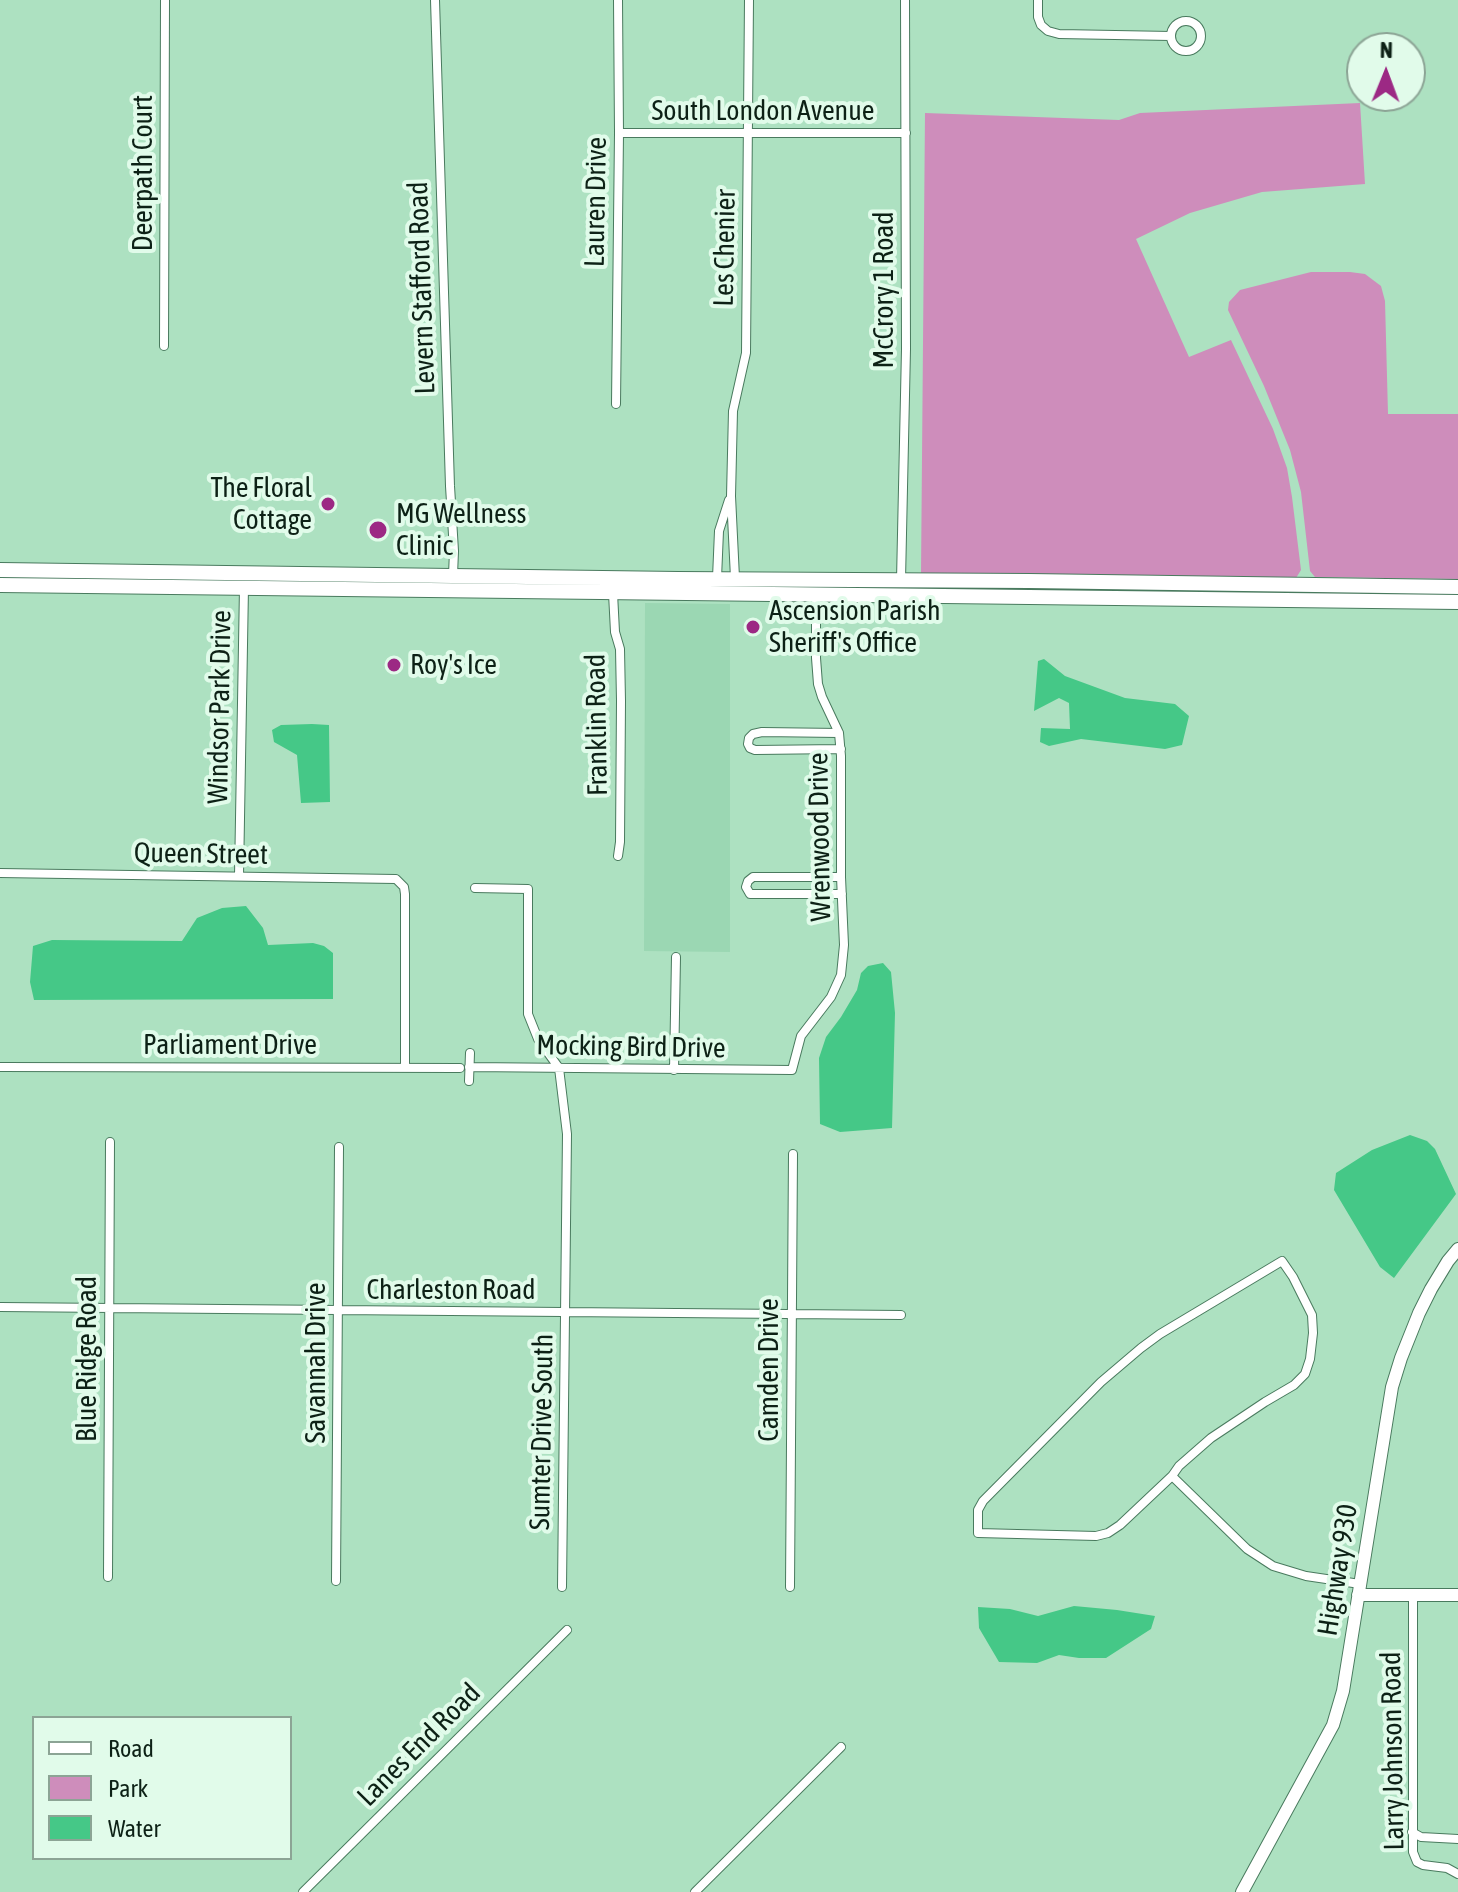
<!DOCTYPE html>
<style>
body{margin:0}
#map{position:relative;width:1458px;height:1892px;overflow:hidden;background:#ade1c1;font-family:"Asap Condensed",sans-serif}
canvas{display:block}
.legend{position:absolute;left:32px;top:1716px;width:260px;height:144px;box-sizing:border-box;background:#e1fbea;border:2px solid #8ca495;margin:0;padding:10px 14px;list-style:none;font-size:24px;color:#0d2116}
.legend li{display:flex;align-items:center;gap:16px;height:40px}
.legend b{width:40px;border:2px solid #8ca495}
.north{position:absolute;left:1346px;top:32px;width:80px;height:80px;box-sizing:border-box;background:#e1fbea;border:2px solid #8ca495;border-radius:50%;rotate:1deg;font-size:22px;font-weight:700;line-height:32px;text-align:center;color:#0d2116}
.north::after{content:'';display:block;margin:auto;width:28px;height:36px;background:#9c2984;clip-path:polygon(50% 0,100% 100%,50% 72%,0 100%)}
</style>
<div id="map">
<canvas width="1458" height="1892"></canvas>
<ul class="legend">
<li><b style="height:10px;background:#fff"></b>Road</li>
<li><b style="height:22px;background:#ce8dbb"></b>Park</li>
<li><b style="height:22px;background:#45c887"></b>Water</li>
</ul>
<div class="north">N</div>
</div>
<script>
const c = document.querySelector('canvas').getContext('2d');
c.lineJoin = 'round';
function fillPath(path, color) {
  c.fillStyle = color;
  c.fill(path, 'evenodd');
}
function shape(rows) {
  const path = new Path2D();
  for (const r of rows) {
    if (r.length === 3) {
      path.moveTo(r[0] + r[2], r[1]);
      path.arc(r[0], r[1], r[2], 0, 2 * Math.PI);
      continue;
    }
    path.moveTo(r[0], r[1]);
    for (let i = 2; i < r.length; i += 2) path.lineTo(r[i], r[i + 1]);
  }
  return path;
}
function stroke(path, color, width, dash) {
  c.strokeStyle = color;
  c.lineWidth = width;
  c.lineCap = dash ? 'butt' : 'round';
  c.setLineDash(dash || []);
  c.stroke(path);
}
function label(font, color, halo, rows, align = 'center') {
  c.font = font + ' "Asap Condensed",sans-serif';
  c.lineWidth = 8;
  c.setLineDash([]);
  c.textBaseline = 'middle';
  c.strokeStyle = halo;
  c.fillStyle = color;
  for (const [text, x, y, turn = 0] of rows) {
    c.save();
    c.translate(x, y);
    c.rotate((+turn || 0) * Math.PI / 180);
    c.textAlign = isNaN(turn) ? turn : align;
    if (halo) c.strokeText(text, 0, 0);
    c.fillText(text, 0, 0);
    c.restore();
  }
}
fillPath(shape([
 [645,603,730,604,730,952,644,951]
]), '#9bd7b3');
fillPath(shape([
 [1360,103,1365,184,1262,192,1190,213,1136,239,1189,357,1231,340,1273,429,1287,468,1292,497,1301,570,1296,578,921,573,925,113,1119,120,1140,113],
 [1311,272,1350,272,1365,274,1381,286,1385,301,1388,414,1458,414,1458,579,1315,577,1310,571,1301,492,1290,450,1264,386,1228,310,1229,302,1240,290]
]), '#ce8dbb');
fillPath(shape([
 [1044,659,1065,676,1125,698,1175,704,1189,716,1182,745,1165,749,1081,739,1049,746,1040,742,1041,728,1070,729,1069,703,1059,698,1034,711,1038,661],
 [312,724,329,725,330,802,301,803,297,755,274,742,272,730,281,725],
 [246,906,263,928,268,945,313,943,324,946,333,953,333,999,34,1000,30,982,33,946,52,940,182,941,197,918,222,908],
 [883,963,891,972,895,1013,892,1128,840,1132,820,1124,819,1058,826,1037,841,1017,857,990,861,973,868,966],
 [1410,1135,1427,1141,1435,1149,1456,1194,1394,1278,1380,1267,1334,1190,1336,1173,1372,1150],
 [1074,1606,1117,1610,1155,1616,1151,1629,1106,1658,1079,1658,1059,1655,1037,1663,999,1662,979,1628,978,1607,1010,1609,1038,1616]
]), '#45c887');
const street = shape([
 [435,0,450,486,454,551,453,575],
 [1038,0,1038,17,1041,25,1048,31,1059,34,1171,36],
 [1186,36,15],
 [619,133,906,133],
 [164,346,165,0],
 [616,404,619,133,618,0],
 [717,578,719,531,729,500],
 [735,578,731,496,733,411,746,353,749,0],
 [901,580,906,349,905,0],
 [613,593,615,632,620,649,621,701,620,842,618,856],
 [839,733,762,732,753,734,749,738,748,744,750,748,755,750,841,749],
 [0,873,396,879,404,887,405,894,405,1068],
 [239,876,244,587],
 [841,877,753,877,748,881,746,887,750,894,842,894],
 [475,888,528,889,528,1014,538,1039,559,1068,567,1134,562,1587],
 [0,1067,460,1068],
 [469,1067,792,1070,801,1036,831,997,841,975,844,945,841,877,841,756,839,733,822,697,818,684,816,658,816,595],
 [674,1070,676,957],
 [469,1081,470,1053],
 [0,1307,901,1315],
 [1172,1476,1179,1466,1211,1438,1265,1402,1294,1385,1305,1374,1310,1359,1313,1333,1312,1315,1293,1277,1282,1261,1160,1334,1141,1348,1101,1382,983,1501,978,1510,978,1533,1096,1536,1108,1533,1120,1525,1172,1476,1247,1549,1273,1566,1306,1576,1360,1584],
 [108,1577,110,1142],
 [336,1581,339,1147],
 [790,1587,793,1154],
 [1413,1594,1413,1852,1417,1862,1423,1865,1447,1868,1458,1874],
 [1412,1832,1421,1837,1458,1839],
 [303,1892,567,1630],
 [695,1892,841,1747]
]);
const secondary = shape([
 [1358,1595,1458,1595],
 [1242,1892,1333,1725,1343,1691,1392,1387,1401,1358,1419,1313,1431,1289,1448,1261,1458,1249]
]);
const primary = shape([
 [0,570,678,579,1029,581,1458,587],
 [0,585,1458,602]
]);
stroke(street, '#497a5e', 10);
stroke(secondary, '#497a5e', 14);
stroke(primary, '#497a5e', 16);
stroke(street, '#fff', 8);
stroke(secondary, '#fff', 12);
stroke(primary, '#fff', 14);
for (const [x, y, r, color] of [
 [328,504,8,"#9c2984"],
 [378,530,10,"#9c2984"],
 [753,627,8,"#9c2984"],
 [394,665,8,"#9c2984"]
]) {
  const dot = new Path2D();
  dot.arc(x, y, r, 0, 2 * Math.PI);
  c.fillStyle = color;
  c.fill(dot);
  stroke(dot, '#e1fbea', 3);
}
label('28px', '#0d2116', '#e1fbea', [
 ["South London Avenue",763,111],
 ["Deerpath Court",143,173,-90],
 ["Lauren Drive",596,202,-89],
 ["Les Chenier",725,248,-89],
 ["Levern Stafford Road",422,288,-92],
 ["McCrory 1 Road",884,290,-90],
 ["Windsor Park Drive",220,707,-89],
 ["Franklin Road",597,725,-91],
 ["Wrenwood Drive",820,837,-91],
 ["Queen Street",201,854,1],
 ["Parliament Drive",230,1045],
 ["Mocking Bird Drive",631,1047,1],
 ["Charleston Road",451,1290],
 ["Blue Ridge Road",87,1359,-90],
 ["Savannah Drive",316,1363,-90],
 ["Camden Drive",769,1370,-90],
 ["Sumter Drive South",542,1432,-89],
 ["Highway 930",1338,1570,-81],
 ["Lanes End Road",419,1745,-45],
 ["Larry Johnson Road",1393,1751,-91]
]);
label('28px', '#0d2116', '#e1fbea', [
 ["The Floral",312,488,"right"],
 ["Cottage",312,520,"right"],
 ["MG Wellness",396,514],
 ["Clinic",396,546],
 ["Ascension Parish",769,611],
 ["Sheriff's Office",769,643],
 ["Roy's Ice",410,665]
], 'left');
</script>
